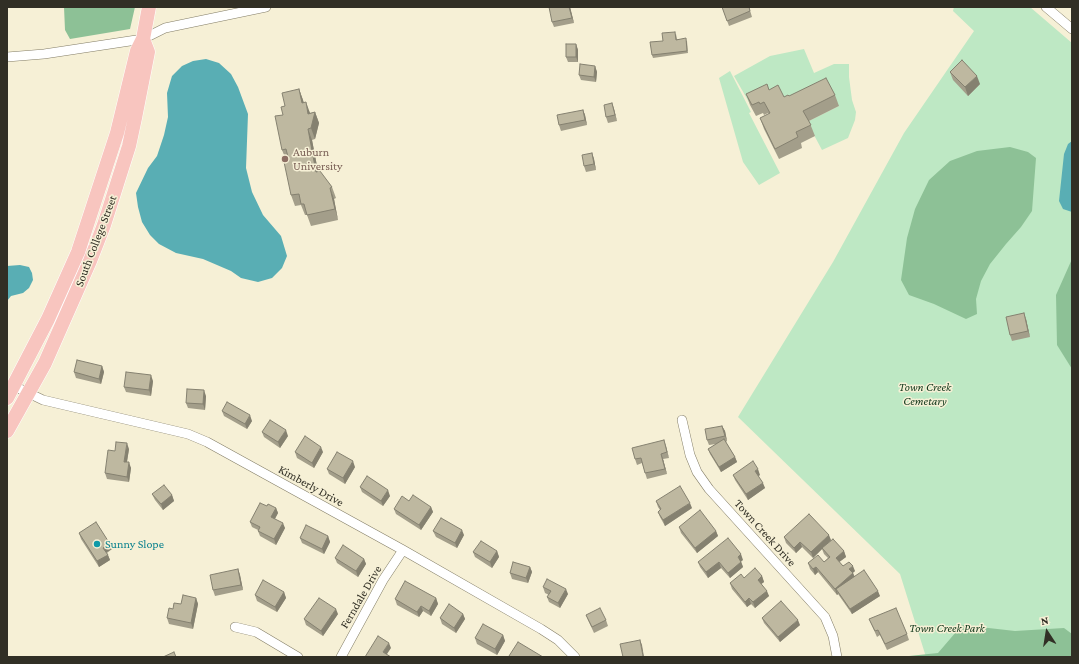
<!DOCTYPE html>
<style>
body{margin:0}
#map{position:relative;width:1079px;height:664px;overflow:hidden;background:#f6f0d6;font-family:"Crimson Pro",serif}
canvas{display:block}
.frame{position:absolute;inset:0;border:8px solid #312f25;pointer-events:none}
.north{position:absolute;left:1027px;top:612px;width:40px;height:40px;-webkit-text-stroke:3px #f6f0d6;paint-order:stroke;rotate:348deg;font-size:11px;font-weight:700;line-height:16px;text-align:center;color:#312f25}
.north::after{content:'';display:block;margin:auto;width:14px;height:18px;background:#312f25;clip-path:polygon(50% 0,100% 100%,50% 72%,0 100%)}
</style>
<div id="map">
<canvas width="1079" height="664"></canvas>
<div class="frame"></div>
<div class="north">N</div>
</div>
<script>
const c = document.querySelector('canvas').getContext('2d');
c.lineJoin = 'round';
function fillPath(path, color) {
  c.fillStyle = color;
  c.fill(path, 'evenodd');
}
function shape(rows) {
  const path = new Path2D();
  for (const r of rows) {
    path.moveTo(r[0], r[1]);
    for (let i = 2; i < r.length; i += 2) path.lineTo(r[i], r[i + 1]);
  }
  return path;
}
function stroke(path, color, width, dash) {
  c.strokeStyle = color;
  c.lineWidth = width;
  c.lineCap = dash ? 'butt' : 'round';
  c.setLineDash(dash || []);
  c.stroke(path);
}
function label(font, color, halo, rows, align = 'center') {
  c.font = font + ' "Crimson Pro",serif';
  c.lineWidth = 3;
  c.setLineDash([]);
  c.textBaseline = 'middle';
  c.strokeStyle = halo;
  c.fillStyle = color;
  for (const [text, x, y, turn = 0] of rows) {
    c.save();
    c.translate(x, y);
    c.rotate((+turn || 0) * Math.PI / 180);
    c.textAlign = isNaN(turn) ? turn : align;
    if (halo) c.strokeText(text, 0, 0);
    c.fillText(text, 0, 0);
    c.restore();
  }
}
fillPath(shape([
 [954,7,1030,7,1072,43,1072,290,1064,303,1072,372,1072,657,926,657,900,574,738,417,833,262,904,133,974,31,953,11],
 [804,49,814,73,834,64,849,64,849,77,852,100,856,112,855,120,848,138,822,150,807,122,839,106,793,107,770,93,750,104,734,76,770,56],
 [730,71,751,112,749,113,780,173,759,185,743,162,719,78]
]), '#bee8c4');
fillPath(shape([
 [64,7,135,7,130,29,70,39,65,30],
 [1010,147,1028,152,1036,158,1032,211,1021,227,1006,244,990,264,981,281,976,299,977,314,966,319,934,304,909,295,901,280,907,238,915,209,929,180,950,161,977,151],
 [1072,259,1072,369,1057,345,1056,295],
 [962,625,1015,631,1064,628,1072,634,1072,657,910,657,909,656,938,653]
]), '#8dc196');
fillPath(shape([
 [206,59,219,63,231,74,238,87,248,114,246,168,252,192,263,215,281,236,287,256,282,268,272,278,258,282,241,278,231,271,203,259,176,253,159,244,150,235,142,222,138,207,136,193,148,168,157,156,164,135,168,117,167,93,172,76,182,66,193,61],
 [1072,141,1072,212,1063,209,1059,201,1064,154,1068,144],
 [20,265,29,267,32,273,33,280,29,288,23,293,11,296,7,301,7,266]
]), '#59aeb4');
const minor = shape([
 [1046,7,1072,29],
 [7,57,44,54,143,39,165,28,266,7],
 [14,386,43,400,188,434,207,442,403,550,541,629,558,640,575,657],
 [682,420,690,455,697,472,709,489,825,617,833,636,837,657],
 [235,627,256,632,298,657],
 [341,657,383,580,403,550]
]);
const primary = shape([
 [7,398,48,319,78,252,117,133,137,51,143,39,149,7],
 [7,431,45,363,90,261,104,225,129,146,135,118,148,52,143,39]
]);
stroke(minor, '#837d66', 10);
stroke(primary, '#fff', 15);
stroke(minor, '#fff', 9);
stroke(primary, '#f8c5bf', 14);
fillPath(shape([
 [570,7,574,23,554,27,552,22],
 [722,7,749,7,752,17,729,26],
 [676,34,677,39,687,41,688,53,653,58,652,55,663,41],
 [576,44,578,50,578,62,568,62,566,57],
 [595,66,597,72,596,82,581,80,579,75],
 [950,72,980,84,968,96,953,80],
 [299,89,304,103,310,113,315,112,319,123,315,139,312,140,318,171,332,187,336,198,334,199,338,220,311,226,307,215,305,215,301,205,295,206,291,195,288,160,286,160,282,150,283,115,285,106],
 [769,90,784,97,835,95,839,106,809,121,815,136,801,143,802,148,779,159,764,129,760,118,769,114,768,113,764,115,763,113,756,116,750,105,746,94],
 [612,103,614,109,617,121,608,123,606,117],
 [583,110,585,115,587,125,561,131,559,125],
 [592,153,594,159,596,170,586,172,584,166],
 [1026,319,1030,337,1012,341,1010,335],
 [102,366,104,372,101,384,76,378,74,372],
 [153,381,151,396,126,392,124,387],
 [206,396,205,410,188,408,186,403],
 [222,411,252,421,247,429,224,416],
 [722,426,725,431,727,441,726,442,735,457,737,462,721,472,710,454,708,449,716,444,709,445,707,440],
 [262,432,288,436,280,448,264,437],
 [664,440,669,458,663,459,667,474,647,479,642,463,637,465,635,459],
 [129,449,127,462,131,468,129,482,107,479,105,473,115,451],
 [295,452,323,452,314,468,297,458],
 [355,467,345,484,329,474,327,469],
 [733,475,760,475,758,476,765,488,748,500,735,480],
 [360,487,390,496,383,506,362,492],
 [152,494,172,495,174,501,163,510,155,500],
 [409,501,431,507,433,512,421,530,396,514,394,509],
 [656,501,692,508,665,526,660,517,658,512,660,510,658,507],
 [267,506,276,508,278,513,275,519,285,528,276,545,260,536,258,531,258,530,252,527,250,522],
 [679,527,716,531,718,536,697,553,681,533],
 [433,531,464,535,457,548,436,537],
 [79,533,110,544,112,549,107,553,110,560,99,567,81,539],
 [328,536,330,542,324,554,302,543,300,538],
 [784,537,831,540,844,551,846,557,839,562,843,566,855,571,853,573,855,577,880,596,852,614,838,594,837,595,818,572,815,575,810,569,808,563,824,562,828,558,824,554,822,549,813,558,802,547,796,553,786,543],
 [497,551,499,557,492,568,475,557,473,552],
 [335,558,364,559,366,564,358,577,337,563],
 [743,560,741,561,743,567,730,578,721,568,708,578,700,567,698,562],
 [530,567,532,572,528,583,512,579,510,573],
 [238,569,240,575,243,590,215,596,213,590],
 [762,576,764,582,761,584,769,596,755,608,751,604,747,607,732,589,730,583,744,578],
 [543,587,568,594,560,608,549,602,547,597,549,595,545,593],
 [284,592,286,598,277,612,257,601,255,595],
 [196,598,198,604,193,629,169,624,167,618,173,609,181,604],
 [436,598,438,604,431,616,423,611,419,617,397,605,395,599],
 [338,614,323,636,306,625,304,619],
 [463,614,465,619,456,633,442,624,440,618],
 [586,615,606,620,608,626,594,633,588,620],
 [762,618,800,625,780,642,764,623],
 [869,619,907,634,909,640,887,650,880,635,877,637],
 [503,635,505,641,497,655,477,644,475,638]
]), '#a39e8a');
fillPath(shape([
 [569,7,570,7,574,23,572,18],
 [576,44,578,50,578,62,576,57],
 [595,66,597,72,596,82,594,77],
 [977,76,980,84,968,96,965,87],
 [299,89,303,100,306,114,302,103],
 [306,102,310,113,308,114],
 [612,103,614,109,617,121,615,115],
 [583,110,585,115,587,125,585,120],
 [315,112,319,123,315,139,311,128],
 [308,129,312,140,320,182,316,172],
 [592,153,594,159,596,170,594,164],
 [330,188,334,199,338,220,335,209],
 [1024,313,1026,319,1030,337,1028,331],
 [102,366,104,372,101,384,99,379],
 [151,375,153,381,151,396,149,390],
 [204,390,206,396,205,410,203,404],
 [250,415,252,421,247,429,245,424],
 [722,426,725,431,727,441,725,436],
 [286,430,288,436,280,448,278,442],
 [664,440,666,446,669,458,667,452],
 [127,443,129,449,126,467,124,462],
 [321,447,323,452,314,468,312,463],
 [661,454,663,459,667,474,665,469],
 [735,457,737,462,721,472,719,467],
 [353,461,355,467,345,484,343,478],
 [129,462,131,468,129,482,127,477],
 [758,469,760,475,757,477,755,471],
 [763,483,765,488,748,500,746,494],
 [388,490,390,496,383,506,381,501],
 [172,495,174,501,163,510,161,504],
 [690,503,692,508,665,526,663,520],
 [431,507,433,512,421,530,419,525],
 [276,508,278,513,273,522,271,517],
 [283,523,285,528,276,545,274,539],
 [462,530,464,535,457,548,455,543],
 [716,531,718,536,697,553,695,548],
 [829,535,831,540,813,558,811,552],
 [328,536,330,542,324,554,322,549],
 [800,542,802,547,796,553,794,548],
 [110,544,112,549,105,553,103,548],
 [497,551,499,557,492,568,490,562],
 [844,551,846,557,838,563,836,558],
 [741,554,743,560,740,562,738,557],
 [108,555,110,560,99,567,97,561],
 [364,559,366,564,358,577,356,571],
 [719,562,721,568,708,578,706,572],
 [741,562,743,567,730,578,728,573],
 [853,566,855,571,851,574,849,569],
 [530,567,532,572,528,583,526,578],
 [816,567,818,572,815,575,813,569],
 [238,569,240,575,243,590,241,585],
 [853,573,855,579,836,589,838,594,837,595,835,589],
 [762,576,764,582,760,585,758,580],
 [566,589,568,594,560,608,558,603],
 [767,591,769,596,755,608,753,602],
 [878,591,880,596,852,614,850,609],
 [284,592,286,598,277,612,275,607],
 [196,598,198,604,193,629,191,623],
 [436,598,438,604,431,616,429,611],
 [749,598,751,604,747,607,745,602],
 [421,606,423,611,419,617,417,612],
 [336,609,338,614,323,636,321,631],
 [463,614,465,619,456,633,454,628],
 [798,620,800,625,780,642,778,637],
 [503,635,505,641,497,655,495,649],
 [640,640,642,645,644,657,643,656],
 [389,643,391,648,385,657,383,652]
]), '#858170');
const building = shape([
 [549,7,569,7,572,18,552,22,549,7],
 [722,7,749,7,750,11,727,21,722,7],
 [675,32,676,40,686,38,687,51,652,55,650,42,663,41,662,33,675,32],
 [566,44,576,44,576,57,566,57,566,44],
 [962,60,977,76,965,87,950,72,962,60],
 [580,64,595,66,594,77,579,75,580,64],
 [826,78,835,95,803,111,811,125,796,132,798,137,775,149,760,118,770,113,764,102,760,104,759,102,752,105,746,94,767,84,769,90,778,85,784,97,788,95,789,96,826,78],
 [299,89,302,103,306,102,308,114,315,112,311,128,308,129,316,172,320,171,332,187,330,188,335,209,307,215,304,204,301,204,299,194,291,195,284,162,289,161,286,149,282,150,275,116,283,115,281,107,285,106,282,93,299,89],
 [612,103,615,115,606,117,604,105,612,103],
 [583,110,585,120,559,125,557,115,583,110],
 [592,153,594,164,584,166,582,155,592,153],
 [1024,313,1028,331,1010,335,1006,317,1024,313],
 [77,360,102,366,99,379,74,372,77,360],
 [126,372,151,375,149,390,124,387,126,372],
 [187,389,204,390,203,404,186,403,187,389],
 [227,402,250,415,245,424,222,411,227,402],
 [270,420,286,430,278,442,262,432,270,420],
 [722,426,725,436,707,440,705,429,722,426],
 [305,436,321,447,312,463,295,452,305,436],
 [724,439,735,457,719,467,708,449,724,439],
 [664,440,667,452,661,454,665,469,645,473,641,458,635,459,632,448,664,440],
 [116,442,127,443,124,462,129,462,127,477,105,473,108,450,115,451,116,442],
 [337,452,353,461,343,478,327,469,337,452],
 [753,461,758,469,755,471,763,483,746,494,733,475,753,461],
 [367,476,388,490,381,501,360,487,367,476],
 [164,485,172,495,161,504,152,494,164,485],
 [680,486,690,503,663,520,658,512,661,509,656,501,680,486],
 [413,495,431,507,419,525,394,509,402,496,409,501,413,495],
 [260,503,267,506,268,504,276,508,271,517,283,523,274,539,258,531,260,527,250,522,260,503],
 [700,510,716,531,695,548,679,527,700,510],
 [809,514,829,535,811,552,800,542,794,548,784,537,809,514],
 [441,518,462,530,455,543,433,531,441,518],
 [96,522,110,544,103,548,108,555,97,561,79,533,96,522],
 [306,525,328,536,322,549,300,538,306,525],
 [728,538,741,554,738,557,741,562,728,573,719,562,706,572,698,562,728,538],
 [833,539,844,551,836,558,843,566,849,562,853,566,849,569,853,573,835,589,816,567,813,569,808,563,818,555,824,562,830,557,822,548,833,539],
 [481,541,497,551,490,562,473,552,481,541],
 [343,545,364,559,356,571,335,558,343,545],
 [513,562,530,567,526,578,510,573,513,562],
 [755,568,762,576,758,580,767,591,753,602,749,598,745,602,730,583,741,574,744,578,755,568],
 [238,569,241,585,213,590,210,575,238,569],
 [864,570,878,591,850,609,836,589,864,570],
 [547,579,566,589,558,603,547,597,551,591,543,587,547,579],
 [263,580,284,592,275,607,255,595,263,580],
 [405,581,436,598,429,611,421,606,417,612,395,599,405,581],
 [183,595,196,598,191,623,167,618,169,608,173,609,174,603,181,604,183,595],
 [319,598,336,609,321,631,304,619,319,598],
 [781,601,798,620,778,637,762,618,781,601],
 [449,604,463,614,454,628,440,618,449,604],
 [600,608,606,620,592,627,586,615,600,608],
 [896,608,907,634,885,644,878,630,875,631,869,619,896,608],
 [483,624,503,635,495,649,475,638,483,624],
 [378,636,389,643,383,652,391,657,365,657,378,636],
 [640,640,643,656,640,657,623,657,620,644,640,640],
 [518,642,543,657,511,657,509,656,518,642],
 [174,652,176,657,163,657,174,652]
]);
fillPath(building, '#beb8a0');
stroke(building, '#858170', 1);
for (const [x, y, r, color] of [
 [285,159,4,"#8d6e63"],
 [97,544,4,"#0f9aa8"]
]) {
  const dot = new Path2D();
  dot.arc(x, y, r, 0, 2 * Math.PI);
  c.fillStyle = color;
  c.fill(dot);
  stroke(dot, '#f6f0d6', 1.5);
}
label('12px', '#785e54', '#f6f0d6', [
 ["Auburn",293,152],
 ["University",293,166]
], 'left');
label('12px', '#312f25', '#f6f0d6', [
 ["South College Street",96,241,-69],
 ["Kimberly Drive",311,486,29],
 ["Town Creek Drive",765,533,48],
 ["Ferndale Drive",361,597,-60]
]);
label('italic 12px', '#12391c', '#f6f0d6', [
 ["Town Creek",925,387],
 ["Cemetary",925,401],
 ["Town Creek Park",947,628]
]);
label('12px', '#0d838f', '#f6f0d6', [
 ["Sunny Slope",105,544]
], 'left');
</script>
